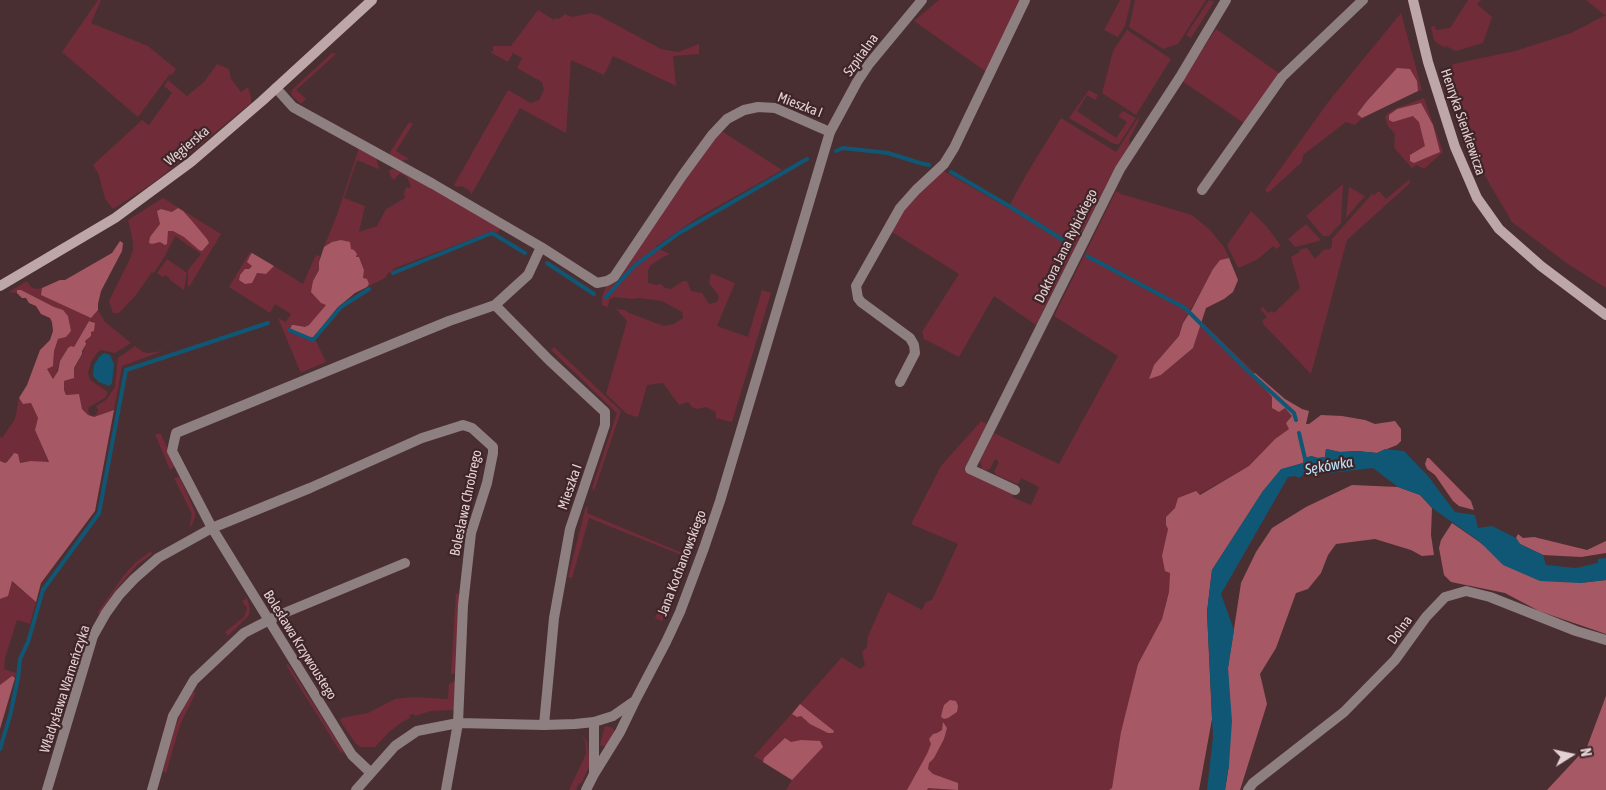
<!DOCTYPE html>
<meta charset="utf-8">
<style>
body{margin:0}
#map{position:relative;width:1606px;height:790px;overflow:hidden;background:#4a2f32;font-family:"Asap Condensed",sans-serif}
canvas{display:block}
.north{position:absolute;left:1546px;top:730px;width:50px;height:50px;-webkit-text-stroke:4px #3f2528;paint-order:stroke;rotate:80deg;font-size:14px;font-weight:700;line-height:20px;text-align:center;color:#e3d1d3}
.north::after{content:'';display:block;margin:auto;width:18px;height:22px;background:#e3d1d3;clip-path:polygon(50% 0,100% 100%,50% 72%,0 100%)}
</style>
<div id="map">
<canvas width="1606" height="790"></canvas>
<div class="north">N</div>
</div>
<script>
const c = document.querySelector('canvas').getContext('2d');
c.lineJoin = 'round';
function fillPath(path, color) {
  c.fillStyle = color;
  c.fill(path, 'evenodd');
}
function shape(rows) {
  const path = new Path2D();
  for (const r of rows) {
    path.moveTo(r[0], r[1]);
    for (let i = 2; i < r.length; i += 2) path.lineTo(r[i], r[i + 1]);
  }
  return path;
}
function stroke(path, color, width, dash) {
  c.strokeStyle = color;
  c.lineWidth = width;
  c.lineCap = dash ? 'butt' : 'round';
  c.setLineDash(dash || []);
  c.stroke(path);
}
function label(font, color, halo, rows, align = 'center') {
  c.font = font + ' "Asap Condensed",sans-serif';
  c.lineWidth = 4.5;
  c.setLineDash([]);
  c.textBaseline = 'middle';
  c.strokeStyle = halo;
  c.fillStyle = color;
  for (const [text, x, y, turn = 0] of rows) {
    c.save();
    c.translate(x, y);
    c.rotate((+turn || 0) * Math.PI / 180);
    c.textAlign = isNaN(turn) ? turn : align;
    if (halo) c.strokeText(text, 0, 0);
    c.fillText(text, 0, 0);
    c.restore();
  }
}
fillPath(shape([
 [98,0,101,0,91,23,148,46,176,69,172,75,170,74,138,117,62,52],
 [939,0,1022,0,988,73,914,21],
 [1120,0,1131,0,1125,26,1118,37,1104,30],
 [1135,0,1206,0,1178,44,1163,49,1129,27],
 [1209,0,1214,2,1191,38,1186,35],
 [1468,0,1481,0,1477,4,1492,17,1483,43,1456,51,1444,45,1446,48,1438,44,1434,40,1431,27,1435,26,1436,30,1450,28],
 [1586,0,1606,0,1606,16],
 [538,10,554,20,555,18,559,19,565,14,572,17,591,13,598,15,661,49,678,52,699,44,699,54,673,56,676,86,613,56,604,75,571,60,566,133,520,108,471,195,470,191,462,186,456,187,454,185,508,90,531,103,539,100,544,90,542,82,517,68,522,58,513,53,508,62,490,52,493,51,493,46,511,46],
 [1401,13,1422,90,1418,91,1416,81,1391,75,1367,101,1357,114,1362,118,1355,125,1346,122,1303,155,1302,162,1268,193,1265,190,1329,101],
 [1604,16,1606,16,1606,288,1568,264,1512,222,1485,176,1448,73,1453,64,1515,51,1571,33],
 [1216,29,1280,74,1244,123,1182,81],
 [1127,30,1171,59,1136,115,1102,93,1113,51],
 [332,53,336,54,296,90,306,99,301,104,293,97,291,93,293,89],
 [217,64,229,69,231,79,241,92,248,87,251,97,251,103,152,184,113,209,105,199,99,175,93,165,142,120,149,125,172,93,164,86,168,80,187,96,204,82],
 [1089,90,1098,95,1095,100,1087,95,1077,111,1116,138,1127,122,1118,116,1123,111,1136,118,1119,144,1114,144,1069,118],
 [1424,98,1443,152,1424,169,1417,165,1412,168,1396,150,1394,146,1395,134,1388,126,1385,117,1388,113,1397,108],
 [1061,118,1116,152,1138,118,1139,120,1129,140,1130,147,1106,185,1036,325,994,296,959,357,924,339,922,332,959,274,889,230,901,211,942,170,1008,208,1026,175],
 [409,122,413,124,396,151,409,159,402,161,389,154],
 [720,130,782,170,697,218,655,247,670,254,663,257,650,266,648,270,648,283,656,285,661,284,665,288,671,289,683,281,687,281,691,291,702,293,709,304,717,302,719,296,709,283,711,273,735,283,717,326,748,337,762,290,771,293,732,422,716,418,716,412,706,407,697,409,692,407,688,402,679,405,663,383,647,385,638,417,627,414,606,394,627,321,616,309,625,310,629,313,664,326,674,324,683,318,682,312,662,301,639,298,632,299,614,297,609,300,608,307,602,305,602,296,607,284],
 [359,148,376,158,379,168,378,169,357,160,344,198,365,206,359,232,377,226,386,209,405,198,404,193,406,187,409,188,411,186,407,177,400,173,394,180,391,177,389,171,391,169,397,169,501,228,497,233,493,231,395,268,390,273,389,272,385,278,367,287,369,284,363,278,364,269,359,257,356,258,353,250,324,247,337,215],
 [1410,179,1409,184,1347,240,1311,374,1264,325,1262,321,1267,317,1260,309,1263,307,1268,313,1272,311,1274,313,1300,288,1291,257,1300,252,1299,250,1307,248,1315,259,1323,250,1330,249,1332,246,1332,239,1372,194,1374,195,1379,191,1386,199],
 [1343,184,1341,223,1329,236,1323,236,1306,216],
 [1349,187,1365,196,1346,218],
 [1116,191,1121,194,1192,215,1210,230,1224,247,1229,258,1220,260,1183,322,1179,336,1154,365,1149,378,1161,375,1193,348,1201,321,1255,373,1254,375,1272,397,1272,402,1285,408,1292,416,1289,429,1275,439,1249,466,1175,508,1166,517,1166,525,1168,529,1166,540,1170,573,1169,592,1162,619,1138,664,1112,788,1109,790,786,790,792,780,754,756,842,657,860,669,865,665,862,652,867,647,868,636,888,592,922,610,926,602,932,600,958,544,911,524,941,466,981,421,987,424,964,469,1015,492,1012,497,1031,505,1039,487,1021,478,1018,484,996,475,994,471,999,462,995,459,990,469,986,470,982,469,980,461,994,433,1059,464,1118,356,1054,316],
 [163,198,221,234,189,287,188,286,188,270,201,254,175,236,165,256,154,273,152,272,136,295,119,313,113,313,109,301,130,259,133,250,133,242,128,220],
 [1251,211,1267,227,1281,246,1276,249,1273,246,1258,259,1239,268,1237,266,1227,245],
 [1306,224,1320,239,1319,241,1295,247,1288,239],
 [250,252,252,253,250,254,252,266,240,275,239,280,245,284,257,273,266,274,274,266,303,284,316,255,320,256,319,270,313,281,327,305,309,326,305,327,294,325,306,338,314,337,326,362,302,372,300,371,278,318,286,322,291,314,275,304,270,313,229,287],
 [167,259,187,273,184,290,170,280,170,279,166,275,163,277,157,273],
 [27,281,31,287,36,289,42,288,42,295,91,318,98,310,105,322,131,343,115,353,101,350,97,353,91,362,88,373,90,380,108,392,105,398,89,407,88,411,90,415,93,416,97,414,98,410,96,406,106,400,115,387,118,358,135,346,143,352,148,353,163,351,122,366,114,410,94,417,88,415,82,409,79,394,66,395,64,390,64,381,69,380,74,372,74,369,82,355,85,342,92,331,93,321,89,321,74,347,68,348,60,361,54,379,52,377,46,369,53,365,54,351,58,339,66,337,70,324,68,316,21,290,17,290,17,293,9,292],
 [554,347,621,411,594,491,592,488,617,413,551,350],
 [19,398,23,404,31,403,38,418,35,430,49,463,31,461,20,463,12,454,7,462,5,463,0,461,0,436,2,438,15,419],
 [155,434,161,434,175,466,170,470],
 [180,477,195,512,195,517,191,527,190,525,192,514,174,478],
 [586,506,588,508,587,513,687,555,691,554,662,621,655,618,684,556,589,518,572,578,568,577],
 [151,551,152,554,137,565,114,592,99,615,98,612,124,575,135,563],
 [11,581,36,602,30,624,17,620,5,658,4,669,16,673,15,678,12,677,0,685,0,599,4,598],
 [456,593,460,595,457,673,451,674],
 [247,598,250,609,249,615,228,636,225,632,244,617,247,608,242,601],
 [288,664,344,752,341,753,286,665],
 [457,680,455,710,431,711,415,716,414,714,409,715,410,718,402,722,389,732,375,747,361,747,356,744,341,722,341,718,368,713,395,699,413,697,448,699,449,684],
 [196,692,180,725,166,773,163,771,175,727,181,713,192,693],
 [605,726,613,728,615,733,607,746,605,747,600,745],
 [582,735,587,741,590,765,581,784,579,783,576,790,569,790,586,754,585,741]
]), '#702c38');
fillPath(shape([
 [1397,68,1410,69,1417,81,1418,91,1362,118,1357,114,1367,101],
 [1421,103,1433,125,1440,152,1414,163,1410,161,1410,155,1425,146,1419,122,1413,116,1393,122,1389,120,1389,115,1397,109],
 [178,208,183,211,192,221,207,239,209,243,202,251,199,250,184,237,173,231,168,231,167,244,165,245,160,242,152,244,149,243,150,237,160,224,157,211,161,209,172,212],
 [341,240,350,242,351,249,354,250,357,254,356,257,359,257,364,270,363,278,367,279,369,284,367,287,355,293,337,308,314,337,306,338,290,329,292,325,294,325,305,327,309,325,326,305,321,303,311,292,313,281,319,270,319,262,324,247,332,242],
 [120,241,123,243,122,251,101,291,98,304,98,310,91,318,41,295,42,288,60,280,65,280,112,253],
 [252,253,274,266,266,274,257,273,252,283,245,284,239,280,240,275,245,269,249,269,252,266,247,262,251,254],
 [1229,258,1238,280,1233,292,1224,299,1206,308,1193,348,1161,375,1149,379,1154,365,1179,336,1183,323,1192,309,1213,269,1220,260],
 [17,290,21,290,54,307,63,310,68,316,71,331,66,337,58,339,54,351,53,366,47,369,53,379,58,371,60,361,68,348,71,346,74,347,89,321,95,323,94,331,91,332,91,336,85,341,86,344,82,351,82,354,74,368,74,378,64,381,64,390,66,395,79,394,82,409,88,415,94,417,114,410,95,511,41,583,36,602,12,581,8,596,0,599,0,461,5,463,7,462,14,453,18,454,20,463,31,461,49,462,35,430,38,418,31,403,23,404,19,398,27,385,40,350,50,340,53,331,52,322,50,318,41,314,36,306,29,303,26,298,22,298,17,293],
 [1255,373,1285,399,1302,409,1309,411,1306,424,1309,424,1321,415,1342,416,1365,420,1375,424,1395,421,1401,429,1401,441,1397,445,1377,453,1357,451,1340,452,1326,449,1325,457,1318,458,1311,456,1303,463,1281,470,1263,491,1212,570,1207,612,1212,719,1199,790,1109,790,1112,788,1121,732,1138,664,1162,619,1169,592,1170,573,1165,571,1162,556,1168,529,1166,525,1166,517,1175,508,1178,498,1196,491,1200,495,1249,466,1275,439,1289,429,1286,423,1292,416,1285,408,1279,412,1272,408,1272,397,1253,374],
 [1427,458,1429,458,1471,501,1474,510,1459,506,1453,501,1435,475,1427,469,1425,464],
 [1352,485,1398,487,1420,495,1432,508,1431,535,1434,555,1422,556,1411,550,1375,539,1336,544,1328,555,1321,573,1308,589,1296,593,1276,648,1260,674,1267,704,1241,787,1240,790,1225,790,1229,765,1228,668,1241,583,1256,552,1272,528,1306,507],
 [1452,523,1478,541,1490,550,1580,583,1606,580,1606,634,1539,611,1505,593,1451,582,1444,575,1439,548,1441,540],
 [1518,534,1523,538,1534,537,1587,550,1606,541,1606,553,1581,557,1543,555,1520,544,1516,538],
 [12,676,15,678,0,729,0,685],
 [1606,696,1606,790,1547,790,1587,747],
 [950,700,956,701,958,706,957,712,948,718,944,719,941,717,942,712,944,705],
 [800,704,834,731,833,733,828,733,810,724,801,716,797,717,792,714],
 [943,722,947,728,944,739,934,758,929,763,928,769,933,774,958,783,958,790,928,788,927,790,907,790,927,754,931,744,929,739,933,734,937,733,942,730],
 [785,738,791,742,801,740,820,741,823,747,792,780,763,762,764,758]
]), '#a65964');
fillPath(shape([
 [104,353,110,355,114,364,112,383,109,386,99,382,93,376,94,365,99,357],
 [1326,449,1340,452,1357,451,1377,453,1385,449,1404,451,1428,476,1455,512,1475,515,1478,528,1492,526,1516,538,1520,544,1543,555,1546,565,1576,568,1598,563,1598,559,1606,558,1606,580,1580,583,1540,581,1503,565,1479,541,1432,508,1420,495,1398,487,1373,468,1330,473,1310,470,1299,478,1295,476,1288,477,1221,594,1234,630,1228,668,1232,721,1229,765,1225,790,1207,790,1213,737,1207,612,1212,570,1263,491,1281,469,1303,463,1304,458,1311,456,1318,458,1325,457]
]), '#0f5774');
stroke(shape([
 [836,151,843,148,888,153,920,163],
 [920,163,929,165],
 [951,172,1009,206],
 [1009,206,1071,245],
 [1087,256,1185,308,1249,372,1294,413,1296,420],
 [547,263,594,294],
 [393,273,492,233,525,253],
 [606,297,634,266,679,233,807,159],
 [289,330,313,340,341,307,369,289],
 [1299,433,1306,463],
 [0,749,10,716,18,678,20,659,28,642,43,590,99,513,126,370,268,323]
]), '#0f5774', 4);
stroke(shape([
 [276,88,293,107,433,184,541,247,597,283,607,281,614,277,682,176,712,135,727,119,744,110,758,107,775,108,830,132],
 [1202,190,1282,77,1363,0],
 [495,305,528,275,541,247],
 [900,382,915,353,914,345,910,338,861,302,858,298,856,286,900,208,916,190,944,164,954,148,1025,0],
 [1015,490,970,469,1120,169,1180,77,1226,0],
 [370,772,352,755,212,528,172,451,176,433,449,321,495,305,549,360,605,412,605,425,570,529,554,618,544,725],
 [47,790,93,636,106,613,119,595,134,579,158,558,212,528,310,488,422,438,463,425,472,428,493,447,493,453,487,483,471,533,463,605,458,723,446,790],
 [152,790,173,716,194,680,244,633,277,616,405,563],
 [356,790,395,746,417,731,458,723,544,725,575,724,594,722],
 [1248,790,1253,783,1344,712,1395,660,1426,617,1445,597,1466,591,1490,597,1576,631,1606,640]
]), '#8e7f80', 10);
stroke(shape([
 [594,773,594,722,613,716,633,702],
 [586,790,594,774,620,732,635,701,666,642,680,612,704,548,720,501,830,132,857,82,869,64,922,0]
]), '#8e7f80', 10);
stroke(shape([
 [1413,0,1428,62,1455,147,1477,198,1499,229,1541,266,1606,315],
 [0,286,115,218,191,162,262,101,372,0]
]), '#bea7a9', 10);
label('14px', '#e3d1d3', '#3f2528', [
 ["Szpitalna",861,55,-54],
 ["Mieszka I",800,105,21],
 ["Henryka Sienkiewicza",1463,122,71],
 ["Węgierska",187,146,-40],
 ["Doktora Jana Rybickiego",1066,246,-64],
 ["Mieszka I",570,487,-71],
 ["Bolesława Chrobrego",466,503,-78],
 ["Jana Kochanowskiego",682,563,-69],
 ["Dolna",1400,630,-54],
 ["Bolesława Krzywoustego",300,645,58],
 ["Władysława Warneńczyka",65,689,-72]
]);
label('italic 15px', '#b9e2f8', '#3f2528', [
 ["Sękówka",1329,466,-10]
]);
</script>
